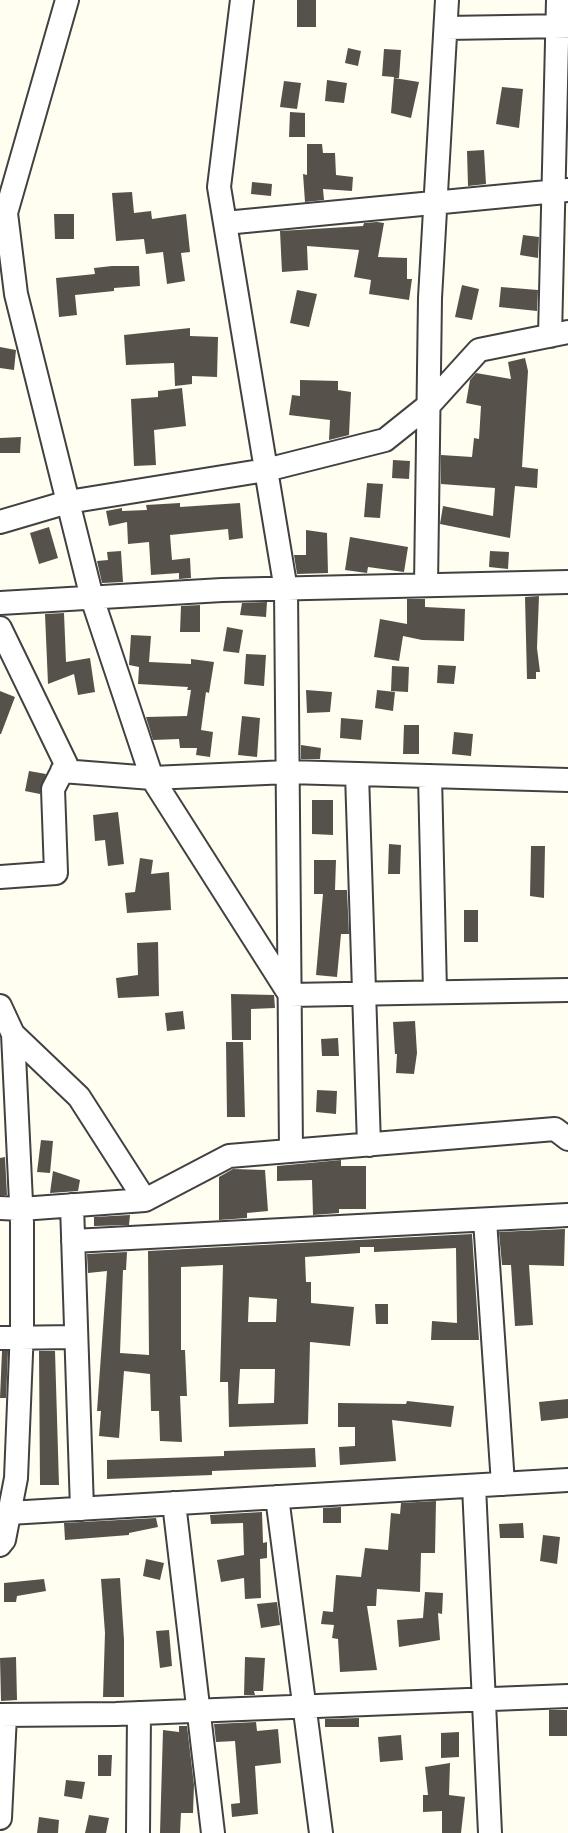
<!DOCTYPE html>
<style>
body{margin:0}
canvas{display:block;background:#fffef0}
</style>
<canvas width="568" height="1833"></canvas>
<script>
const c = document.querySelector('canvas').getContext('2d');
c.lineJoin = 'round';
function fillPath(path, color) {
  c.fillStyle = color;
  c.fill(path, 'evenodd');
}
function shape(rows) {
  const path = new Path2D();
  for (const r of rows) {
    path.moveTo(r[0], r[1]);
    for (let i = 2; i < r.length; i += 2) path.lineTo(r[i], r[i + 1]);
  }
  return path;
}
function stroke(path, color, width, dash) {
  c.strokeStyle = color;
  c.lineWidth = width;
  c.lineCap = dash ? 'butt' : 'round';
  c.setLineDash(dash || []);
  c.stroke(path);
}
fillPath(shape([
 [297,0,316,0,316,27,297,27],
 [348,48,361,51,358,66,345,63],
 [384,49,401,50,399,78,394,78,419,82,411,118,391,113,394,77,382,76],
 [327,80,347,83,344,103,325,101],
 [284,81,301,83,297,109,280,107],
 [502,87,523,89,519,128,496,124],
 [290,112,305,113,305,137,289,137],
 [307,144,322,144,323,153,335,153,336,175,353,177,352,191,323,189,324,200,305,202,303,174,307,175],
 [484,150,486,184,468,186,467,151],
 [252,182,272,184,271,196,251,194],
 [132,192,134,213,151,211,152,219,186,214,190,252,181,253,185,281,167,284,163,252,146,254,144,239,116,241,112,193],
 [54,214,74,214,74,239,55,239],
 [377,222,384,223,378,257,407,258,407,279,412,279,409,300,369,294,371,280,354,277,359,250,307,246,308,270,282,272,280,231,363,226,364,223],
 [523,235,539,237,538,258,520,255],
 [112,266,139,266,140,286,114,288,114,291,75,295,77,315,59,317,56,278,95,274,94,268],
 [462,285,479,289,472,320,455,317],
 [501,287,538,290,537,311,499,307],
 [297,290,317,294,309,327,290,323],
 [190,328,190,336,218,337,217,377,192,376,192,384,175,386,174,363,126,365,124,335],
 [0,347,16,350,14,370,0,368],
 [525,358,528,371,522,467,538,469,537,488,515,486,510,538,440,524,443,506,493,516,495,488,441,484,441,455,472,457,474,438,479,439,481,406,466,403,470,380,476,373,511,379,508,362],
 [300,380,338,381,338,390,351,392,349,435,329,440,330,420,289,415,292,395,300,396],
 [182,388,186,426,154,430,156,465,134,466,131,399,158,397,158,391],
 [21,437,20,453,0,453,0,438],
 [393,460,410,461,409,479,392,478],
 [367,483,383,484,380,518,364,517],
 [180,503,180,507,240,503,243,538,229,540,228,529,170,535,172,560,190,558,191,578,179,579,179,573,151,575,149,542,128,544,127,522,109,526,106,511,122,508,122,511,147,510,146,505],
 [49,527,58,558,39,564,30,533],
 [306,530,327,533,328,573,297,574,294,555,306,555],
 [350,537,408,547,404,572,368,567,367,573,345,570],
 [121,551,123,582,102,583,97,561,108,560,107,552],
 [490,551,509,552,508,569,489,567],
 [539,596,537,648,540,672,536,672,536,679,527,679,525,597],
 [407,599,425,599,425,607,465,609,464,641,422,640,403,636,399,661,374,657,380,619,407,624],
 [267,602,266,617,240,615,242,603],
 [200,605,200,632,180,632,181,606],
 [64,613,66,662,90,658,95,692,78,695,74,674,48,684,45,614],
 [227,627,243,630,239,653,223,651],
 [131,635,151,636,149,662,191,664,191,659,214,662,209,693,206,692,201,730,213,732,210,757,196,755,197,748,180,748,179,739,153,740,146,717,187,716,191,690,187,690,188,687,138,684,139,667,129,665],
 [246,654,266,655,264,686,244,684],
 [438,665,456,666,454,684,437,683],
 [392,666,409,667,408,692,391,691],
 [306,690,332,692,330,712,307,713],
 [377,690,395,692,393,711,375,708],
 [0,691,15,697,1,734,0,734],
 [242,716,260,718,257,757,238,755],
 [341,718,363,720,361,740,340,738],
 [404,725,419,725,419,754,403,754],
 [454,732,473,734,471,756,452,754],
 [301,745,321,748,320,759,301,759],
 [29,771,46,774,40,794,25,791],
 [312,800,333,800,333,835,312,834],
 [118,812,124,864,108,866,105,840,95,841,93,815],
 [389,844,401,845,400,874,388,874],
 [531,846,545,846,544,898,530,896],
 [140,858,153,860,151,874,169,872,171,910,127,913,125,893,135,892],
 [314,860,336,860,335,890,347,890,349,934,341,934,337,977,316,975,323,894,314,894],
 [464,910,478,910,478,942,464,942],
 [158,942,159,996,118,998,116,978,138,975,137,943],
 [231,994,274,995,275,1008,251,1009,251,1040,232,1040],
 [183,1011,185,1029,167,1031,165,1013],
 [415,1021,417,1053,414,1074,396,1073,397,1054,395,1054,393,1022],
 [338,1038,339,1056,322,1056,321,1039],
 [226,1042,243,1042,245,1117,227,1117],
 [317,1090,337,1091,336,1114,316,1112],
 [41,1140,53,1141,50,1173,37,1172],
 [5,1157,7,1195,0,1195,0,1158],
 [341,1160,341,1166,366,1166,366,1209,339,1209,339,1213,313,1215,312,1180,277,1181,277,1166],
 [233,1169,265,1170,268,1211,247,1213,247,1218,219,1220,219,1177],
 [53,1171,80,1180,78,1191,50,1193],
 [130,1215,129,1225,94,1226,94,1217],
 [565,1229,564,1266,529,1265,533,1325,515,1326,511,1265,502,1265,499,1232],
 [472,1234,479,1340,431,1340,432,1321,457,1323,456,1248,374,1252,374,1247,360,1247,360,1253,305,1257,306,1282,311,1282,311,1303,354,1307,350,1346,310,1342,308,1424,229,1427,228,1382,220,1382,223,1265,181,1267,181,1350,185,1350,187,1396,180,1396,182,1442,160,1441,159,1411,151,1411,150,1374,124,1371,119,1438,99,1436,101,1411,97,1411,107,1271,88,1273,87,1254,127,1252,126,1270,123,1270,120,1353,149,1355,148,1251],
 [249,1297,277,1299,276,1322,248,1322],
 [240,1369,275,1369,274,1403,238,1404],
 [375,1304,388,1304,388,1324,376,1324],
 [2,1351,8,1351,6,1398,0,1398],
 [39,1351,55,1351,59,1485,40,1485],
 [568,1399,568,1418,541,1421,539,1402],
 [407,1401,454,1406,451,1427,392,1420,396,1461,340,1465,339,1447,355,1446,355,1427,338,1427,338,1403,406,1404],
 [315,1448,316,1467,212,1471,212,1475,107,1479,107,1460,224,1456,224,1451],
 [436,1501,435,1553,421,1553,420,1592,377,1589,376,1606,367,1606,377,1670,340,1672,338,1639,332,1638,334,1625,321,1624,323,1611,333,1612,336,1575,361,1577,365,1548,388,1550,391,1513,400,1514,401,1503],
 [341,1507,341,1523,323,1523,323,1508],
 [262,1512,263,1543,267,1542,267,1558,260,1559,261,1598,245,1599,244,1578,221,1582,217,1560,244,1555,243,1523,211,1524,210,1515],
 [156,1518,158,1527,129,1533,129,1535,65,1540,64,1523],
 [523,1523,524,1538,500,1538,499,1524],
 [543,1535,560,1537,557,1564,540,1561],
 [146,1559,164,1563,160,1580,143,1576],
 [120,1578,124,1640,124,1697,103,1697,105,1633,101,1579],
 [44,1579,46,1591,17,1596,16,1602,4,1602,4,1583],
 [425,1592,443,1593,442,1614,438,1613,440,1640,399,1647,397,1620,423,1618],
 [277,1602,280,1625,261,1628,257,1604],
 [169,1630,172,1666,160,1668,156,1631],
 [16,1657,17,1700,1,1701,0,1658],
 [245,1657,265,1658,263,1691,254,1691,255,1695,244,1695],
 [549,1710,567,1710,567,1736,549,1736],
 [359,1718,359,1727,325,1727,325,1719],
 [256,1722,257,1731,278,1729,281,1763,255,1766,258,1814,232,1817,231,1804,240,1803,235,1741,216,1742,214,1724],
 [179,1726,187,1726,194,1785,193,1813,181,1813,180,1833,160,1833,163,1730,179,1732],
 [459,1732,459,1757,441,1758,441,1733],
 [401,1735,403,1760,380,1762,378,1737],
 [98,1755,112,1755,111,1776,98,1776],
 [450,1763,449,1795,465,1797,461,1833,442,1833,442,1811,423,1812,423,1795,428,1795,425,1767],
 [66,1780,85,1782,82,1799,64,1796],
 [89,1815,109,1818,106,1833,85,1833],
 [39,1817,59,1820,58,1833,37,1833]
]), '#57514b');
const minor = shape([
 [67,0,6,213,16,294,92,598,152,778,290,995,568,990],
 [242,0,219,187,286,590,291,1151],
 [446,28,568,26],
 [225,223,568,190],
 [550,336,558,0],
 [0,522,68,502,266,470,385,440,430,404,479,350,568,332],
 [426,585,430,298,447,0],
 [0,603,222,590,568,582],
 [0,628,66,764,53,789,56,873,0,877],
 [62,771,152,778,288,772,568,780],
 [357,774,369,1145],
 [430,776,435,992],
 [0,1006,13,1034,22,1223,22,1329,16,1478,4,1540,0,1545],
 [13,1034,79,1097,145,1200],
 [72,1205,82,1509],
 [0,1208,21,1209,145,1200,229,1156,555,1129,568,1139],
 [485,1220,503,1484],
 [73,1241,568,1215],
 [0,1338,76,1337],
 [474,1486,490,1833],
 [277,1497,321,1833],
 [174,1503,213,1833],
 [9,1513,568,1480],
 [0,1715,116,1714,568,1696],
 [0,1818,5,1715],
 [138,1833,139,1713]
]);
stroke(minor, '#414141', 26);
stroke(minor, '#fff', 22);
</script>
